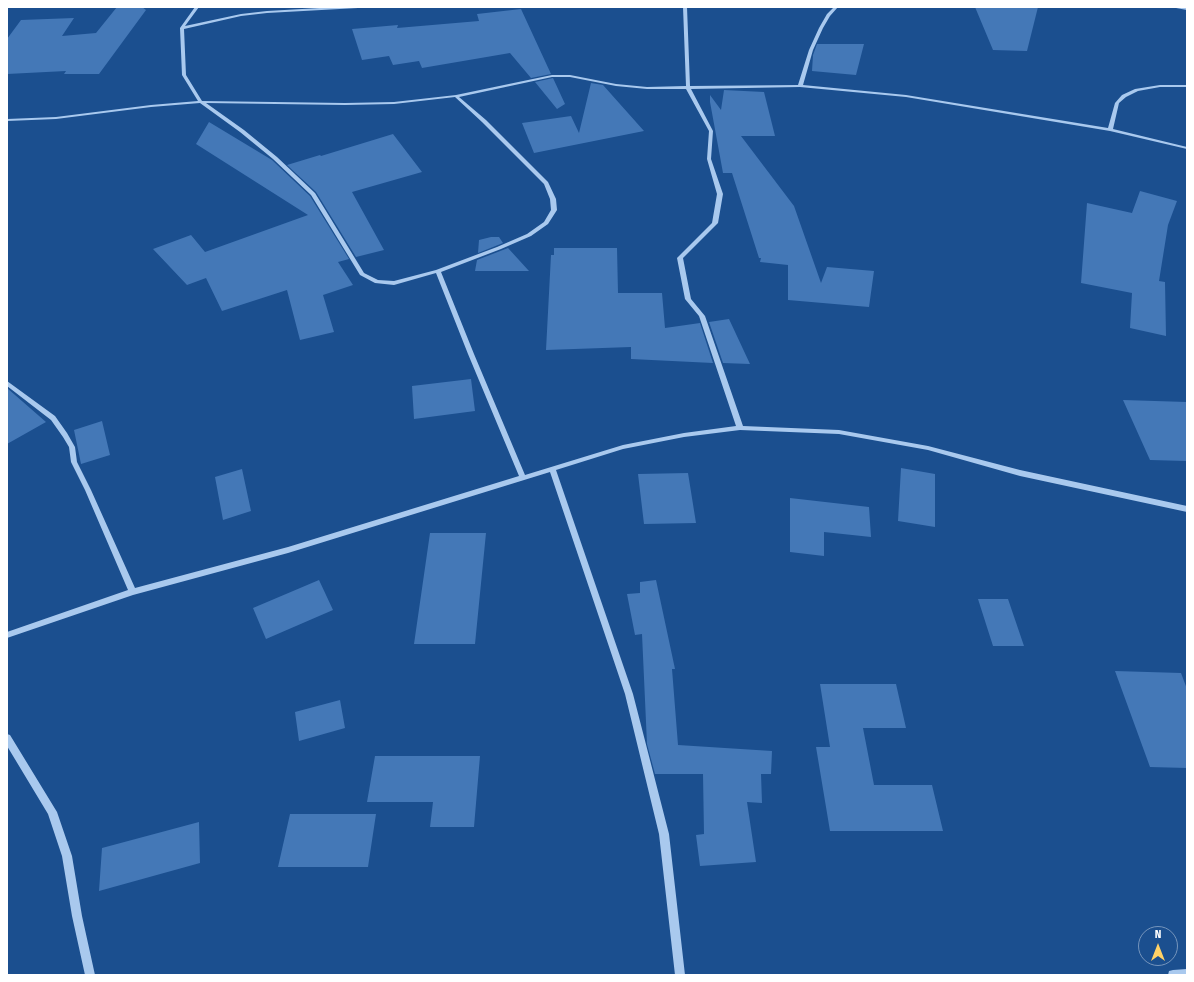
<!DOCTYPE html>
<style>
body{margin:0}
#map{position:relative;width:1194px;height:982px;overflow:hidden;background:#1b4f8f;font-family:"Fira Sans Condensed",sans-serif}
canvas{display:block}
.frame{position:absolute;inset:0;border:8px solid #fff;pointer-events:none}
.north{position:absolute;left:1138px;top:926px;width:40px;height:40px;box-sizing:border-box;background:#1b4f8f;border:1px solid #7695bc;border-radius:50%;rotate:0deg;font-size:11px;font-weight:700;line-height:16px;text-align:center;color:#fff}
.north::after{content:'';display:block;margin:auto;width:14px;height:18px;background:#ffd166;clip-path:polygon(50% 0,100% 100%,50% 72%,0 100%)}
</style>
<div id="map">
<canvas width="1194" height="982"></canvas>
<div class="frame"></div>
<div class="north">N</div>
</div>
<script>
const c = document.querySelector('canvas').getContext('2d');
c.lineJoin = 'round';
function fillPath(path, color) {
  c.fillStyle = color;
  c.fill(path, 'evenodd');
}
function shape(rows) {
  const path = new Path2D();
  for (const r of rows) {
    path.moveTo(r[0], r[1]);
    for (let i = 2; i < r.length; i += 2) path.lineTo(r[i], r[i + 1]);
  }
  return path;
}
fillPath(shape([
 [117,7,142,7,146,10,99,74,64,74,66,71,7,74,7,39,21,20,74,18,62,36,96,33],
 [975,7,1038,7,1027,51,993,50],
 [521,9,551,74,531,78,510,53,422,68,419,61,393,65,389,56,362,60,352,29,398,25,397,28,479,21,477,14],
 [817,44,864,44,856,75,812,71,813,55],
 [553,78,565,104,557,109,535,82],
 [591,83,603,85,644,131,534,153,522,123,571,116,579,133],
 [724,90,764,92,775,136,741,136,794,206,821,283,827,267,874,271,869,307,788,300,788,265,760,262,761,258,759,258,732,173,723,173,710,102,710,95,721,110],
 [209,122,272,160,310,196,349,259,338,262,353,285,323,295,334,332,300,340,287,290,222,311,206,278,187,285,153,249,191,235,205,252,308,215,196,144],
 [393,134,422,172,352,192,384,250,356,257,316,192,287,165,320,155,321,156],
 [1140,191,1177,201,1168,225,1159,281,1165,282,1166,336,1130,328,1132,293,1081,283,1087,203,1132,213],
 [491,237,499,237,503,243,478,253,479,240],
 [508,248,529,271,475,271,477,260],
 [554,248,617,248,618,293,662,293,665,328,700,323,713,363,631,359,631,347,546,350,551,255,554,255],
 [729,319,750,364,723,363,709,322],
 [471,379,475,411,414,419,412,386],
 [7,388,46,422,7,444],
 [1123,400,1187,402,1187,461,1150,460],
 [102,421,110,455,81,464,74,430],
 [901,468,935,474,935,527,898,521],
 [242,469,251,511,223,520,215,477],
 [688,473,696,523,644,524,638,474],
 [790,498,869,507,871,537,824,532,824,556,790,552],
 [430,533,486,533,475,644,414,644],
 [319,580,333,610,266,639,253,608],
 [656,580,675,669,672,669,678,745,772,751,771,774,761,774,762,803,747,802,756,862,700,866,696,835,704,834,703,774,655,774,647,744,642,634,635,635,627,594,640,593,640,582],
 [978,599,1008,599,1024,646,993,646],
 [1115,671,1181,673,1187,689,1187,768,1150,767],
 [820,684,896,684,906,728,863,728,874,785,932,785,943,831,830,831,816,747,830,747],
 [340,700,345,728,299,741,295,712],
 [375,756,480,756,474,827,430,827,433,802,367,802],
 [290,814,376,814,368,867,278,867],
 [199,822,200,863,99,891,102,848]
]), '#4478b7');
fillPath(shape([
 [195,7,199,7,185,26,241,14,267,11,337,7,360,7,358,8,267,13,241,16,184,29,186,75,202,101,345,103,394,102,456,95,552,75,570,75,616,84,647,87,686,86,683,7,687,7,690,86,798,85,809,50,819,28,827,14,834,7,838,7,830,16,823,28,813,50,803,85,906,95,1108,128,1115,103,1122,95,1135,89,1160,85,1187,85,1187,87,1160,87,1138,91,1126,97,1119,103,1113,129,1187,147,1187,149,1110,131,906,97,800,87,691,89,713,131,711,159,723,194,718,223,683,258,691,299,705,316,743,426,839,430,928,446,1020,470,1187,506,1187,512,1020,476,928,450,839,434,740,430,684,437,623,449,556,470,633,694,669,834,685,975,675,975,659,834,625,694,550,472,288,553,133,595,7,638,7,632,128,590,85,490,71,462,69,447,63,437,51,420,7,386,7,381,55,416,67,433,75,447,77,462,91,490,135,588,288,547,519,476,468,354,436,273,394,285,375,283,360,275,311,195,273,159,240,132,200,103,151,107,56,119,7,121,7,119,56,117,151,105,198,101,182,75,180,28,195,7],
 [552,77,570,77,616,86,647,89,686,89,709,131,707,159,717,194,712,223,677,258,685,299,699,316,736,426,684,433,623,445,525,475,474,354,441,272,501,249,531,236,548,224,557,210,556,199,548,182,486,120,459,97,552,77],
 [455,97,482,122,544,184,550,199,551,210,544,222,527,234,497,247,436,270,394,281,378,280,364,273,315,193,277,157,244,130,206,103,345,105,394,104,455,97],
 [1174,7,1187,8,1187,10,1176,8,1174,7],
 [7,734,10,735,57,812,72,856,82,916,95,975,85,975,72,916,62,856,48,814,7,746,7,734],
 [1187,969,1187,975,1168,975,1169,971,1173,970,1187,969]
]), '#a9c9ee');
</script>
